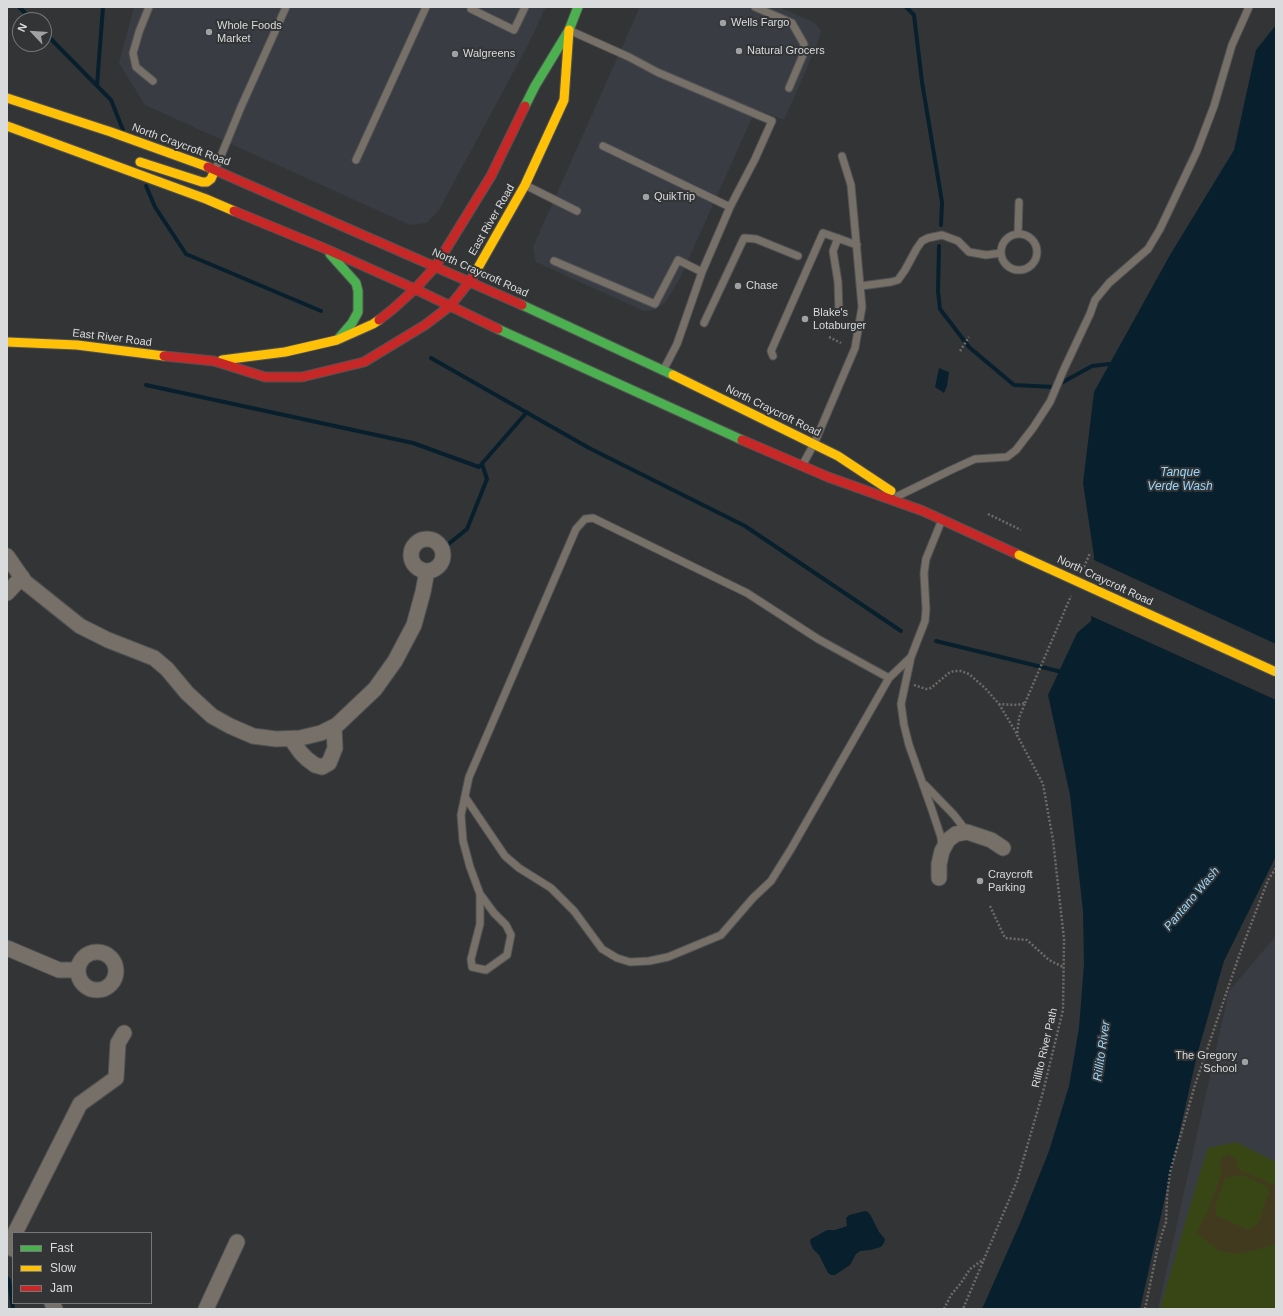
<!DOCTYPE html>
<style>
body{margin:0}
#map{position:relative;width:1283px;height:1316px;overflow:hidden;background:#333435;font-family:Arial,sans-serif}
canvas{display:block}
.frame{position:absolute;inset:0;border:8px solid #dadbdd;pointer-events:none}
.legend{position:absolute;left:12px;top:1232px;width:140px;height:72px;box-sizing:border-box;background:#323436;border:1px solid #757779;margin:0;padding:5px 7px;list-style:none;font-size:12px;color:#dadbdd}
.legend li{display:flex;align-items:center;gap:8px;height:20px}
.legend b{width:20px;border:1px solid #757779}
.north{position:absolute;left:12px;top:12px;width:40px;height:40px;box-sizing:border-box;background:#323436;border:1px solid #757779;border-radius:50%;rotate:295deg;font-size:11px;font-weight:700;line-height:16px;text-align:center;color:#dadbdd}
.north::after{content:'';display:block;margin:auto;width:14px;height:18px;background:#a0a1a2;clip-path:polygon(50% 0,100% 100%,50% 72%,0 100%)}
</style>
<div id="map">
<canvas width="1283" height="1316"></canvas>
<div class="frame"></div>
<ul class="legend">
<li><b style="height:5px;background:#4caf50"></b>Fast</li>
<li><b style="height:5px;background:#ffc107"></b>Slow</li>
<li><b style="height:5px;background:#c62828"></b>Jam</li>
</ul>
<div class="north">N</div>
</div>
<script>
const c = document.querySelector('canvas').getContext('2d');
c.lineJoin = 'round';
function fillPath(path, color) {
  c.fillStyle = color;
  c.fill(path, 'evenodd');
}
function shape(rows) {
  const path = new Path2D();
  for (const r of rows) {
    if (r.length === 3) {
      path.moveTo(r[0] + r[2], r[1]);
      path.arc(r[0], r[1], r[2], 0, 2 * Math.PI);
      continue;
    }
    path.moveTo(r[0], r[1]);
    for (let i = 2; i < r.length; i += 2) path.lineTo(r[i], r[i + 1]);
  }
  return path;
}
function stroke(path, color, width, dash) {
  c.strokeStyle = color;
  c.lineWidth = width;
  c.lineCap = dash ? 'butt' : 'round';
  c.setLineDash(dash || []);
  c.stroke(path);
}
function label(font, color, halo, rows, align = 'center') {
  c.font = font + ' Arial,sans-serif';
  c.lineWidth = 4;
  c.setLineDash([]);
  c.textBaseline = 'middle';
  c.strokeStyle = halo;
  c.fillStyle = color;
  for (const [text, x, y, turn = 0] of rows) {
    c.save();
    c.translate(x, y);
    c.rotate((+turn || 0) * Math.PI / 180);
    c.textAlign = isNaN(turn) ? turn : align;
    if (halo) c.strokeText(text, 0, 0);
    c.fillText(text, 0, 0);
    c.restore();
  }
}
fillPath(shape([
 [134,7,546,7,528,45,439,210,426,223,410,225,145,105,119,63],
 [640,7,779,7,815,23,821,31,816,47,784,120,756,109,680,278,665,303,653,310,644,311,536,262,533,247],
 [1276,936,1276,1309,1158,1309,1229,991]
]), '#393d43');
fillPath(shape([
 [1236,1142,1276,1162,1276,1309,1160,1309,1201,1169,1208,1148]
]), '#384615');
fillPath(shape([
 [1228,1154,1236,1159,1237,1169,1276,1186,1276,1241,1270,1246,1238,1254,1219,1251,1197,1233,1207,1213,1222,1173,1220,1165,1221,1159],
 [1242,1175,1267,1186,1269,1191,1258,1224,1248,1230,1217,1216,1215,1207,1225,1178]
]), '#423a1f');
fillPath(shape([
 [1276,25,1276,856,1224,961,1197,1055,1140,1309,982,1309,1021,1221,1049,1151,1069,1086,1079,1028,1084,964,1083,911,1070,795,1048,695,1077,633,1091,621,1094,556,1083,483,1094,392,1170,255,1234,150,1256,50],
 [939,368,949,372,947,386,944,393,935,387],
 [865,1211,868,1212,871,1216,879,1232,885,1239,884,1243,881,1247,870,1250,860,1251,856,1254,850,1265,835,1275,831,1275,828,1273,819,1255,813,1249,810,1242,811,1239,827,1230,835,1230,847,1226,846,1218,849,1215]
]), '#08202d');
fillPath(shape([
 [1092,559,1276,644,1276,700,1089,615]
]), '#333435');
stroke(shape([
 [19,7,32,20],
 [906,7,914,15,922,82,942,202,941,225],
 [44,32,111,100,123,130],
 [97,85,103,7],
 [146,186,155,207,186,254,321,311],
 [939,246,938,291,940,309,969,347,1014,385,1054,387,1092,366,1109,364,1112,367],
 [431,358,589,448,745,526,901,631],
 [146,385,413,443,479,467,527,412],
 [446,546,467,529,487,479,482,464],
 [936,641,1062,672],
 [7,1278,9,1280,13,1309]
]), '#08202d', 4);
const lane = shape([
 [149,7,139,32,133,53,136,67,153,81],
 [755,7,792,23,804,44,803,55,789,88],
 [471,9,514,30,525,7],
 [571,31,629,57,657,72,772,121,755,159,730,207],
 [603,146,730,207,702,272,677,344,664,369],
 [356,160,426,7],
 [216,168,241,107,286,7],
 [527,186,577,211],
 [1019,252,18],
 [1018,234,1019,202],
 [838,238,833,251,838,282,839,313],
 [554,261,655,304,678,260,702,272],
 [861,286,891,282,898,280,905,270,917,248,922,241,928,238,942,235,958,241,969,252,986,255,1001,253],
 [704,323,744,238,756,239,798,256],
 [773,356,771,351,823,233,857,245],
 [803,464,814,444,855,348,862,307,851,185,842,156],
 [898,496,951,470,975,459,1007,457,1016,450,1033,428,1050,402,1064,369,1090,314,1095,300,1109,283,1148,249,1160,229,1197,151,1214,106,1232,45,1249,7],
 [941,522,926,559,924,573,926,609,925,621,911,657,901,704,904,725,909,745,932,810,941,837,942,847],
 [925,785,954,815,967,832],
 [465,797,505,856,519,868,551,888,574,911,602,949,617,958,630,962,649,961,668,957,721,935,753,898,771,881,791,849,889,678,911,657],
 [480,894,480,924,471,959,472,967,486,970,507,955,511,935,506,925,494,913,480,894,470,867,463,841,461,815,469,777,576,529,585,519,593,518,747,593,818,639,889,678]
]);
const street = shape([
 [427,555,16],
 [7,556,25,582,80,626,108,640,154,658,167,669,187,693,212,716,230,726,253,736,276,739,300,738,321,733,337,725,375,689,395,661,414,625,423,592,427,571],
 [7,593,22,577],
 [291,739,301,753,307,759,315,765,322,767,329,763,335,748,334,727],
 [939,878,939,864,942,851,948,840,956,834,967,832,991,840,1003,848],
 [7,948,59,970,78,970],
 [97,971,19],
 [15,1233,80,1104,116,1078,118,1043,124,1033],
 [7,1242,13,1249],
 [52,1303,55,1309],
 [206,1309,237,1242]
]);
const fast = shape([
 [525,106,535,86,569,30,578,7],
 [330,254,356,283,358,291,358,312,352,323,339,338],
 [522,305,673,375],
 [498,329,742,440]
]);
const slow = shape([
 [7,98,111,132,208,167],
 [7,126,206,199,234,211],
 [140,162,202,182,207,182,211,179,215,170],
 [475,273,525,185,564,100,569,30],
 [7,342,77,345,164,356],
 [222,360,285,352,337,340,373,324,379,320],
 [673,375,838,456,891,491]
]);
const jam = shape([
 [208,167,522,305],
 [234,211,326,249,415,289,498,329],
 [379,320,393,309,415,289,435,267,491,176,525,106],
 [164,356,214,361,265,377,302,377,364,362,425,325,450,306,470,281,475,273],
 [742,440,828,477,923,511,1019,555]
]);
stroke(lane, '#515253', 9);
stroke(street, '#515253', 17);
stroke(fast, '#515253', 11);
stroke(slow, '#515253', 11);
stroke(jam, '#515253', 11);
stroke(shape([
 [829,337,841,343],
 [960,351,969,337],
 [988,514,1021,530],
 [1084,567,1090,553],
 [914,685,926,689,931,688,949,673,954,671,961,671,969,674,985,688,999,704,1017,705,1025,703,1019,718,1017,735,1043,784,1053,840,1064,939,1063,1010,1043,1092,1017,1181,963,1309],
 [1025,703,1071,596],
 [999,704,1017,734],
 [990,906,1005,938,1027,940,1049,960,1063,967],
 [944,1309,951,1295,961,1283,970,1269,984,1259],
 [1145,1309,1158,1246,1166,1222,1167,1196,1170,1172,1195,1085,1240,953,1268,880,1276,868]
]), '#6e6b67', 2.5, [2, 2]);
stroke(lane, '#767068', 7);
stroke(street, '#767068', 15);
stroke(fast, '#4caf50', 9);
stroke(slow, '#ffc107', 9);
stroke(jam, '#c62828', 9);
const slowBridge = shape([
 [1019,555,1276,672]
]);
stroke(slowBridge, '#515253', 11, []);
stroke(slowBridge, '#ffc107', 9);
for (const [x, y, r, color] of [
 [723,23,4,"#a0a1a2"],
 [209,32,4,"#a0a1a2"],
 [739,51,4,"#a0a1a2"],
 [455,54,4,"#a0a1a2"],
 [646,197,4,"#a0a1a2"],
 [738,286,4,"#a0a1a2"],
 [805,319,4,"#a0a1a2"],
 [980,881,4,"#a0a1a2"],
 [1245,1062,4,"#a0a1a2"]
]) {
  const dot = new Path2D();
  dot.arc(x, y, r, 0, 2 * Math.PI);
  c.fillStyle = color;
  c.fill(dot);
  stroke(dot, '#323436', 1.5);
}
label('11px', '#dadbdd', '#323436', [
 ["Wells Fargo",731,23],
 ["Whole Foods",217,26],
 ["Market",217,39],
 ["Natural Grocers",747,51],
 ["Walgreens",463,54],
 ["QuikTrip",654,197],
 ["Chase",746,286],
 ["Blake's",813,313],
 ["Lotaburger",813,326],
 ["Craycroft",988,875],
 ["Parking",988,888],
 ["The Gregory",1237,1056,"right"],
 ["School",1237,1069,"right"]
], 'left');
label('11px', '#dadbdd', '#323436', [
 ["North Craycroft Road",181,145,20],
 ["East River Road",492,220,-60],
 ["North Craycroft Road",480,273,24],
 ["East River Road",112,338,7],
 ["North Craycroft Road",773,411,26],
 ["North Craycroft Road",1105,581,25],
 ["Rillito River Path",1045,1048,-77]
]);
label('italic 12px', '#99d6fa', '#323436', [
 ["Tanque",1180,473],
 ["Verde Wash",1180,487],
 ["Pantano Wash",1192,899,-50],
 ["Rillito River",1102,1051,-82]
]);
</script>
